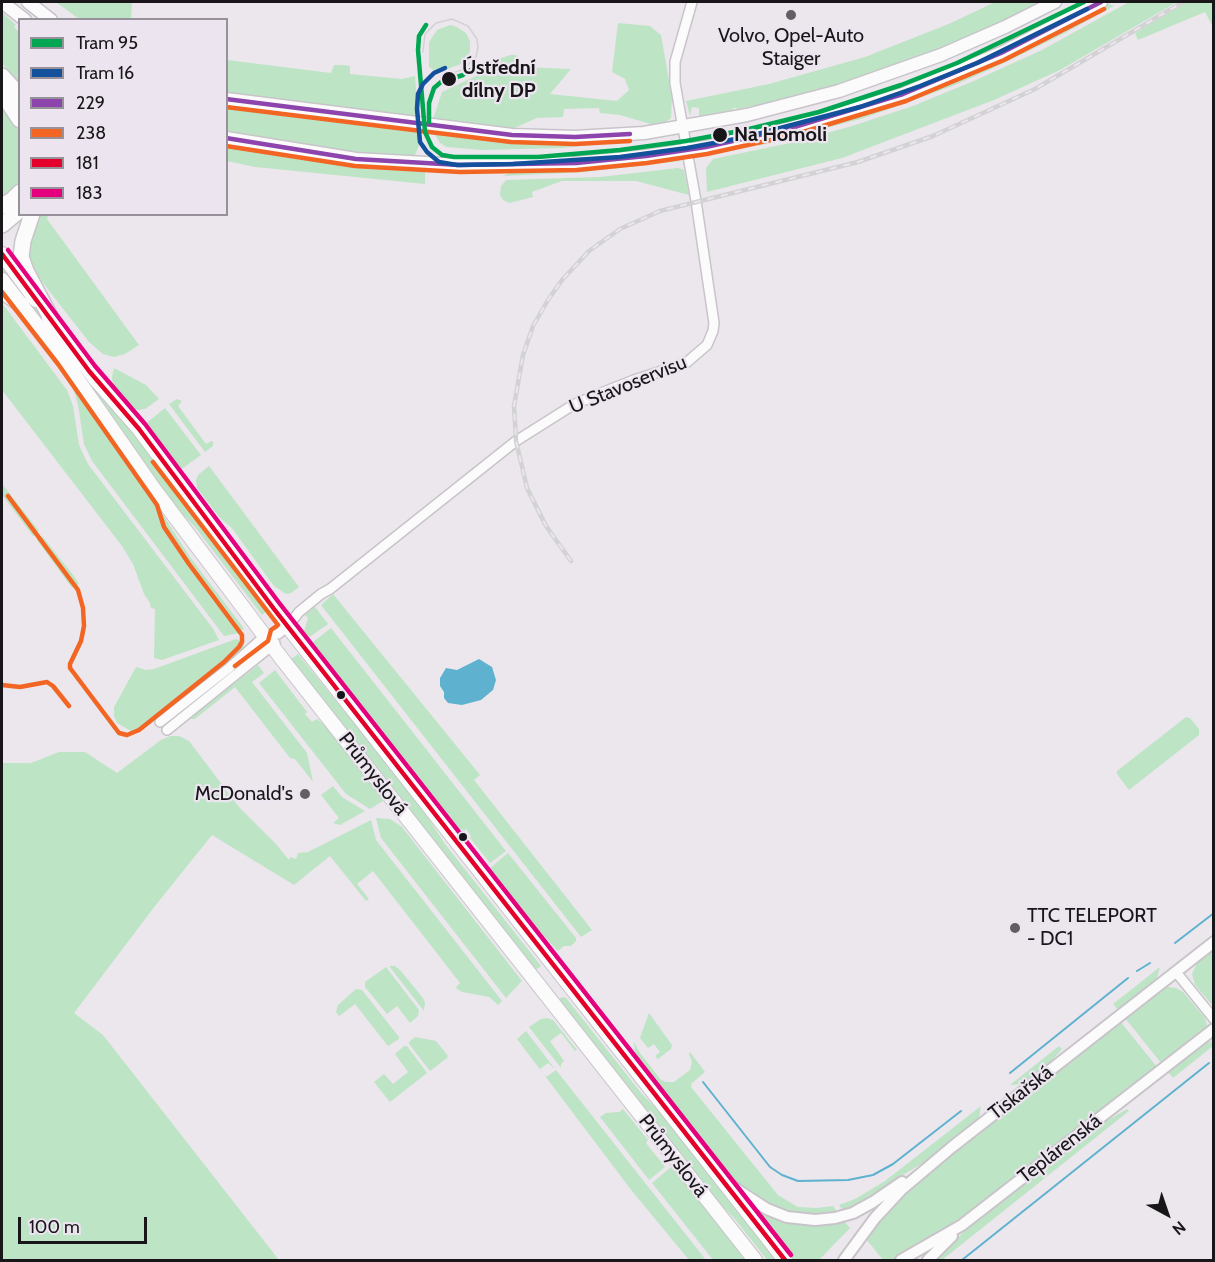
<!DOCTYPE html>
<meta charset="utf-8">
<style>
body{margin:0}
#map{position:relative;width:1215px;height:1262px;overflow:hidden;background:#ebe7ed;font-family:Cabin,sans-serif}
canvas{display:block}
.frame{position:absolute;inset:0;border:3px solid #181619;pointer-events:none}
.legend{position:absolute;left:18px;top:18px;width:210px;height:198px;box-sizing:border-box;background:#ece5ef;border:2px solid #979299;margin:0;padding:8px 10px;list-style:none;font-size:18px;color:#181619}
.legend li{display:flex;align-items:center;gap:12px;height:30px}
.legend b{width:30px;border:2px solid #979299}
.north{position:absolute;left:1137px;top:1184px;width:60px;height:60px;-webkit-text-stroke:4px #ece5ef;paint-order:stroke;rotate:140deg;font-size:16px;font-weight:700;line-height:24px;text-align:center;color:#181619}
.north::after{content:'';display:block;margin:auto;width:21px;height:27px;background:#181619;clip-path:polygon(50% 0,100% 100%,50% 72%,0 100%)}
.scale{position:absolute;left:18px;top:1217px;width:129px;height:27px;box-sizing:border-box;border:3px solid #181619;border-top:0;padding-left:8px;font-size:18px;line-height:21px;white-space:nowrap;color:#181619;-webkit-text-stroke:4px #ece5ef;paint-order:stroke}
</style>
<div id="map">
<canvas width="1215" height="1262"></canvas>
<div class="frame"></div>
<ul class="legend">
<li><b style="height:8px;background:#00a651"></b>Tram 95</li>
<li><b style="height:8px;background:#13519c"></b>Tram 16</li>
<li><b style="height:8px;background:#8e44ad"></b>229</li>
<li><b style="height:8px;background:#f26522"></b>238</li>
<li><b style="height:8px;background:#e4002b"></b>181</li>
<li><b style="height:8px;background:#e5007d"></b>183</li>
</ul>
<div class="north">N</div>
<div class="scale">100 m</div>
</div>
<script>
const c = document.querySelector('canvas').getContext('2d');
c.lineJoin = 'round';
function fillPath(path, color) {
  c.fillStyle = color;
  c.fill(path, 'evenodd');
}
function shape(rows) {
  const path = new Path2D();
  for (const r of rows) {
    path.moveTo(r[0], r[1]);
    for (let i = 2; i < r.length; i += 2) path.lineTo(r[i], r[i + 1]);
  }
  return path;
}
function stroke(path, color, width, dash) {
  c.strokeStyle = color;
  c.lineWidth = width;
  c.lineCap = dash ? 'butt' : 'round';
  c.setLineDash(dash || []);
  c.stroke(path);
}
function label(font, color, halo, rows, align = 'center') {
  c.font = font + ' Cabin,sans-serif';
  c.lineWidth = 4.5;
  c.setLineDash([]);
  c.textBaseline = 'middle';
  c.strokeStyle = halo;
  c.fillStyle = color;
  for (const [text, x, y, turn = 0] of rows) {
    c.save();
    c.translate(x, y);
    c.rotate((+turn || 0) * Math.PI / 180);
    c.textAlign = isNaN(turn) ? turn : align;
    if (halo) c.strokeText(text, 0, 0);
    c.fillText(text, 0, 0);
    c.restore();
  }
}
fillPath(shape([
 [56,2,132,2,131,19,79,19],
 [995,2,1044,2,936,51,850,82,754,108,753,106,737,109,736,108,733,108,733,110,699,116,699,108,692,107,690,116,686,101,769,84,865,57,951,23],
 [1129,2,1177,2,1060,70,994,100,842,158,707,192,706,168,713,159,795,142,852,126,913,106,976,80,1042,50],
 [1187,2,1213,2,1213,27,1205,12,1138,40,1135,33],
 [1109,4,1114,6,1065,33,1002,64,955,85,864,118,758,146,758,142,853,116,963,76,1016,53],
 [2,12,16,25,14,27,19,32,19,83,2,63],
 [618,23,650,26,661,35,672,97,671,118,666,122,657,126,620,115,600,113,599,108,564,109,563,117,537,118,512,129,433,119,442,92,476,76,485,69,490,61,511,55,516,55,524,67,571,69,550,94,617,101,629,90,625,79,612,72],
 [450,25,457,27,466,33,470,41,470,52,461,64,437,73,429,67,429,42,437,30],
 [227,60,331,73,334,65,342,65,350,66,350,74,402,79,415,76,418,118,227,95],
 [2,100,20,132,19,186,2,200],
 [227,104,419,129,419,132,422,132,421,139,416,153,412,159,334,151,227,133],
 [434,133,449,135,450,133,643,138,641,140,562,148,482,150,447,147,440,143],
 [227,144,325,162,425,171,425,184,255,167,227,161],
 [673,157,681,161,584,172,503,176,515,171,560,169],
 [678,168,684,170,689,195,636,181,562,181,532,192,533,197,509,203,503,200,500,195,501,186,506,180,600,177],
 [40,215,48,215,47,219,139,345,125,354,114,357,103,354,89,342,36,274,30,261,29,249],
 [2,264,91,383,125,420,268,610,262,615,195,527,171,503,33,310,2,272],
 [2,303,67,390,73,406,79,445,88,464,214,630,219,640,162,660,154,658,155,609,151,608,150,603,144,594,133,564,122,546,2,390],
 [114,368,146,385,159,399,145,409,139,410,130,408,113,386,112,377],
 [73,388,134,470,190,557,243,627,244,628,239,633,224,636,92,461,84,444,78,405],
 [177,399,182,401,178,406,206,444,212,441,213,442,213,446,205,452,169,404],
 [165,408,201,455,179,471,144,425],
 [209,466,299,587,291,593,286,594,274,586,231,527,221,519,197,488,196,480,198,475],
 [3,485,39,531,33,536,2,495],
 [42,536,74,576,79,584,72,588,37,540],
 [333,594,480,775,474,780,592,930,581,937,321,605],
 [315,607,328,624,308,638,304,631,308,618,305,615],
 [331,628,506,851,490,863,470,838,471,836,466,829,464,831,462,829,459,831,448,824,309,645],
 [236,639,240,641,245,647,244,648,145,728,131,731,117,723,114,716,114,707,136,667,146,670,154,669],
 [298,654,418,802,445,844,541,966,534,971,290,660],
 [258,665,264,673,252,682,307,753,313,782,295,759,290,758,235,687,195,719,191,719,192,716],
 [275,670,307,712,305,714,312,722,317,719,333,731,386,799,370,809,346,794,259,683],
 [1186,717,1190,718,1199,729,1199,735,1129,790,1117,774,1117,771],
 [170,736,179,736,189,741,239,807,276,844,289,860,290,857,296,859,298,853,308,852,371,820,376,840,502,1001,498,1005,489,997,462,992,457,989,456,987,460,983,373,871,357,884,369,899,366,901,330,856,294,885,212,835,155,906,74,1013,103,1035,279,1260,2,1260,2,763,31,763,59,752,85,752,117,773,161,740],
 [333,786,342,797,365,811,340,825,333,823,339,818,321,795],
 [376,818,390,819,402,827,522,981,506,998,381,838],
 [508,853,576,938,576,941,571,946,564,946,558,951,497,886,489,869],
 [1213,949,1213,1006,1195,985,1192,974,1198,961],
 [389,966,395,966,400,970,423,998,425,1003,424,1011],
 [386,967,419,1010,418,1016,410,1023,397,1006,387,1014,365,987,365,982],
 [1160,967,1156,981,1118,1010,1113,1004],
 [1168,987,1176,988,1183,992,1205,1018,1207,1025,1205,1029,1161,1063,1125,1018,1162,989],
 [356,989,362,990,399,1037,399,1039,388,1046,355,1004,339,1016,336,1012,338,1005],
 [561,997,566,998,642,1094,671,1123,779,1260,767,1260,734,1218,703,1186,559,1001],
 [649,1013,672,1045,671,1049,658,1059,655,1056,660,1052,654,1044,648,1048,640,1038],
 [541,1019,547,1018,553,1020,577,1050,575,1051,561,1033,550,1041,564,1061,561,1064,561,1068,529,1027],
 [1120,1021,1157,1067,981,1204,907,1254,891,1260,883,1260,866,1239,877,1222,901,1197,940,1163],
 [526,1031,555,1069,548,1063,540,1069,546,1077,556,1070,706,1260,689,1260,632,1191,517,1039],
 [415,1037,436,1041,448,1056,447,1058,430,1071,409,1044,409,1042],
 [1213,1041,1213,1046,1173,1078,1167,1071,1202,1044],
 [634,1042,640,1053,661,1080,666,1082,674,1082,690,1070,692,1062,689,1054,690,1052,705,1072,692,1083,691,1087,778,1195,798,1207,817,1208,833,1206,838,1213,823,1216,792,1214,770,1206,741,1187,724,1169,635,1053],
 [404,1046,407,1046,427,1073,390,1102,374,1082,384,1074,393,1084,408,1072,395,1054],
 [1059,1046,1062,1049,1049,1064,1024,1084,1010,1085],
 [981,1106,979,1118,923,1163,901,1176,875,1196,844,1212,839,1205,855,1199,885,1181],
 [623,1109,648,1140,646,1143,665,1167,649,1180,600,1117,606,1113,619,1112],
 [1127,1109,1129,1111,942,1260,933,1260,976,1221,1098,1126],
 [671,1167,683,1177,749,1260,713,1260,652,1183],
 [751,1206,766,1213,816,1224,844,1221,850,1228,819,1260,791,1260]
]), '#bee4c6');
fillPath(shape([
 [479,659,492,667,496,680,493,690,481,700,462,705,448,703,444,698,444,692,440,686,440,678,446,668,457,670]
]), '#5fb2cf');
stroke(shape([
 [1175,943,1214,913],
 [1137,971,1150,963],
 [1010,1073,1128,978],
 [703,1082,770,1167,782,1175,798,1181,848,1180,873,1175,893,1164,961,1111],
 [962,1260,1209,1063]
]), '#5fb2cf', 2);
const minor = shape([
 [160,722,229,668,266,635,278,634,288,626,299,612,321,594,330,589,516,441,573,405,601,393,634,380,686,363,707,345,713,331,714,323,696,201,675,83,675,62,692,2],
 [167,730,275,643],
 [1176,972,1214,1019]
]);
const tertiary = shape([
 [730,1185,767,1209,787,1217,815,1220,835,1218,853,1213,873,1202,902,1182],
 [844,1260,875,1218,901,1190,952,1147,1214,942],
 [901,1260,962,1225,1214,1029],
 [928,1260,952,1236]
]);
const secondary = shape([
 [2,2,25,20],
 [28,2,51,20],
 [226,99,512,135,575,137,644,133,747,115,839,91,941,55,1005,27,1055,2],
 [226,138,356,159,460,165,576,163,646,156,706,147,791,128,903,94,1001,53,1101,2]
]);
const primary = shape([
 [2,254,36,300],
 [2,280,64,360,154,489,282,659,755,1260],
 [49,318,96,380,139,429,274,609,785,1260]
]);
const trunk = shape([
 [2,76,20,96],
 [2,93,20,120],
 [2,206,12,200,20,192],
 [32,214,23,241,21,257,26,271,55,326],
 [2,225,20,210],
 [2,291,22,305]
]);
stroke(minor, '#c8c4c9', 12);
stroke(tertiary, '#c8c4c9', 14);
stroke(secondary, '#c8c4c9', 15);
stroke(primary, '#c8c4c9', 16);
stroke(trunk, '#c8c4c9', 18);
stroke(minor, '#fcfbfc', 9);
stroke(tertiary, '#fcfbfc', 10);
stroke(secondary, '#fcfbfc', 12);
stroke(primary, '#fcfbfc', 14);
stroke(trunk, '#fcfbfc', 15);
stroke(shape([
 [423,52,425,34,436,23,452,19,468,26,477,39,478,47,476,57,464,69,448,75]
]), '#d2d2d3', 1.5);
const rail = shape([
 [571,561,546,526,527,488,516,441,514,406,523,355,533,326,548,300,562,280,589,251,620,229,660,211,858,162,933,136,1035,89,1183,2]
]);
stroke(rail, '#d2d2d3', 4.5);
stroke(rail, '#ece5ef', 2, [7]);
stroke(shape([
 [226,99,512,135,575,137,630,134],
 [226,138,356,159,460,165,576,163,646,156,706,147,791,128,903,94,1001,53,1101,2]
]), '#8e44ad', 4.5);
stroke(shape([
 [226,107,511,142,575,144,630,141],
 [226,146,355,166,460,172,577,170,647,163,707,154,793,135,906,101,1004,60,1104,9],
 [2,292,58,364,157,505,164,527,189,564,242,635,242,642,239,647,224,662,139,730,127,735,119,733,70,668,70,664,81,641,84,626,83,608,78,590,8,496],
 [153,462,278,625,271,630,268,641,235,666],
 [2,685,20,687,47,682,53,686,69,706]
]), '#f26522', 4.5);
stroke(shape([
 [2,254,89,371,139,429,274,609,785,1260]
]), '#e4002b', 4.5);
stroke(shape([
 [8,250,95,366,145,424,280,604,791,1255]
]), '#e5007d', 4.5);
stroke(shape([
 [426,25,419,36,418,50,425,132,432,147,442,155,454,157,538,157,620,150,686,141,745,130,819,112,901,85,957,63,1084,2],
 [429,122,429,103,434,88,441,82,463,75,472,69]
]), '#00a651', 4.5);
stroke(shape([
 [445,68,434,73,423,84,418,94,417,109,420,142,427,152,439,162,457,165,513,164,620,157,687,148,746,137,860,107,920,86,977,63,1087,9]
]), '#13519c', 4.5);
for (const [x, y, r, color] of [
 [791,15,6,"#625f63"],
 [449,79,8,"#181619"],
 [720,135,8,"#181619"],
 [341,695,5,"#181619"],
 [305,794,6,"#625f63"],
 [463,837,5,"#181619"],
 [1015,928,6,"#625f63"]
]) {
  const dot = new Path2D();
  dot.arc(x, y, r, 0, 2 * Math.PI);
  c.fillStyle = color;
  c.fill(dot);
  stroke(dot, '#ece5ef', 2);
}
label('20px', '#181619', '#ece5ef', [
 ["Volvo, Opel-Auto",791,36],
 ["Staiger",791,59],
 ["McDonald's",293,794,"right"],
 ["TTC TELEPORT",1027,916,"left"],
 ["- DC1",1027,939,"left"]
]);
label('bold 20px', '#181619', '#ece5ef', [
 ["Ústřední",462,68],
 ["dílny DP",462,91],
 ["Na Homoli",734,135]
], 'left');
label('20px', '#181619', '#ece5ef', [
 ["U Stavoservisu",628,385,-22],
 ["Průmyslová",373,774,52],
 ["Tiskařská",1021,1093,-38],
 ["Teplárenská",1060,1149,-38],
 ["Průmyslová",673,1156,52]
]);
</script>
